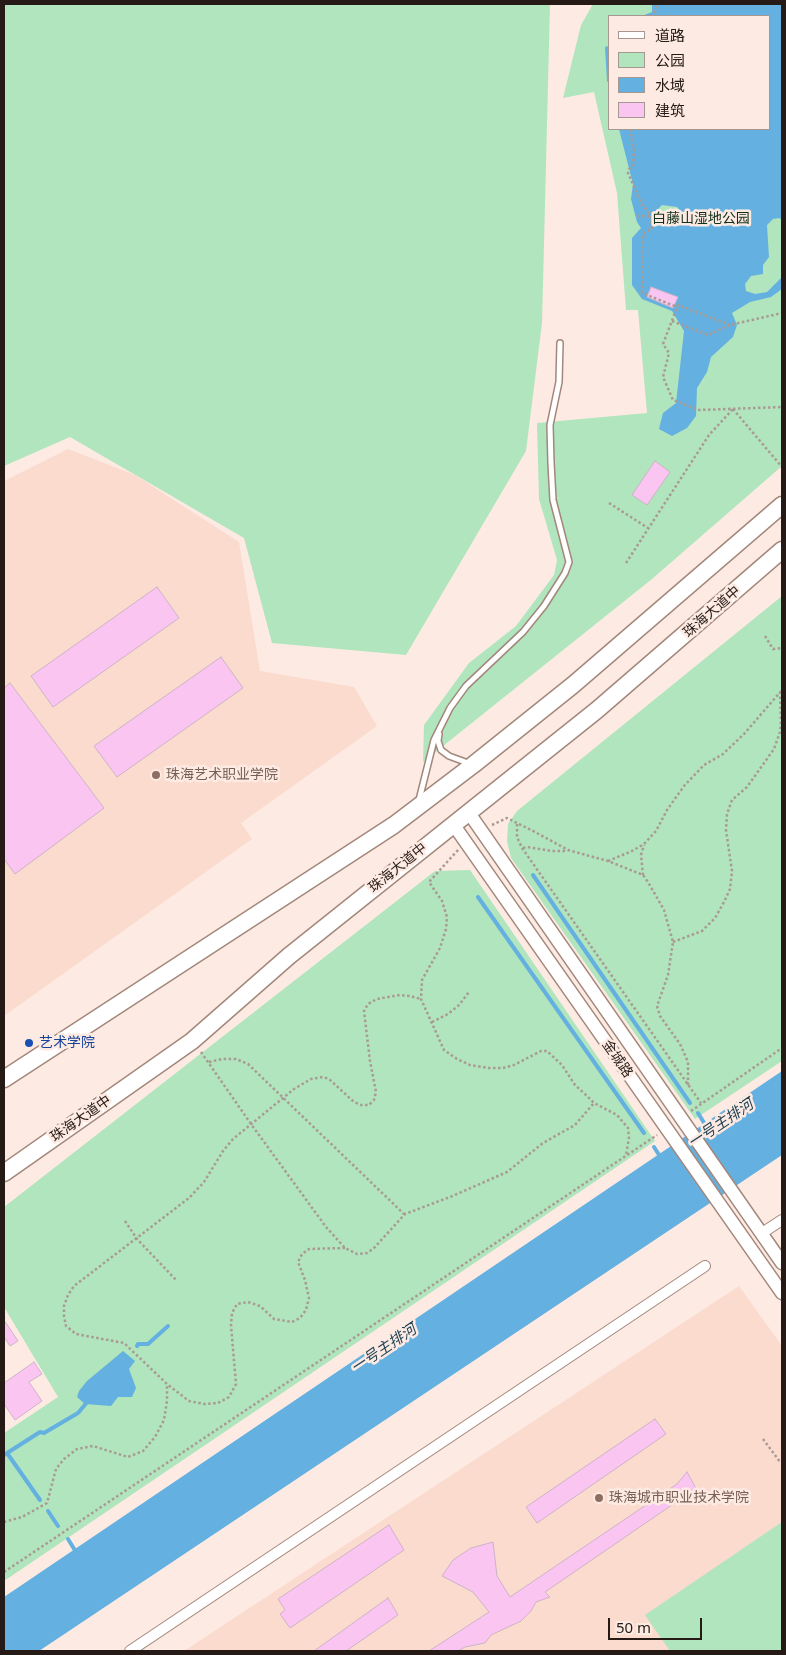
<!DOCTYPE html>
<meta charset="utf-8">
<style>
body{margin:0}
#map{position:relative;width:786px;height:1655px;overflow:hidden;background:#fdebe3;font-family:"Noto Sans","Noto Sans SC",sans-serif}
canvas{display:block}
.frame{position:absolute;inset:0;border:5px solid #251a15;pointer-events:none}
.legend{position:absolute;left:608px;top:15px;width:162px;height:115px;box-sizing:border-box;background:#fdebe3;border:1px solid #a79791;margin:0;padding:6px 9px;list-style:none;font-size:15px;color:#251a15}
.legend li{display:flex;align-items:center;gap:10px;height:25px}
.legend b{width:25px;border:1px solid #a79791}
.scale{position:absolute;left:608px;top:1618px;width:94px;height:22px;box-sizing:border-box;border:2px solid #251a15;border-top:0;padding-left:6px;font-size:15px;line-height:18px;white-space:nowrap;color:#251a15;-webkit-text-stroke:4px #fdebe3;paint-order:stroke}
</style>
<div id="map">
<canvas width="786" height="1655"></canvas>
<div class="frame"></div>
<ul class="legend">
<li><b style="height:6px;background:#fff"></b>道路</li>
<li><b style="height:14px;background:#b0e5be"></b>公园</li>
<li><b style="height:14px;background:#64b0e0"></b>水域</li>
<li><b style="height:14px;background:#fac5f0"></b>建筑</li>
</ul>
<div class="scale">50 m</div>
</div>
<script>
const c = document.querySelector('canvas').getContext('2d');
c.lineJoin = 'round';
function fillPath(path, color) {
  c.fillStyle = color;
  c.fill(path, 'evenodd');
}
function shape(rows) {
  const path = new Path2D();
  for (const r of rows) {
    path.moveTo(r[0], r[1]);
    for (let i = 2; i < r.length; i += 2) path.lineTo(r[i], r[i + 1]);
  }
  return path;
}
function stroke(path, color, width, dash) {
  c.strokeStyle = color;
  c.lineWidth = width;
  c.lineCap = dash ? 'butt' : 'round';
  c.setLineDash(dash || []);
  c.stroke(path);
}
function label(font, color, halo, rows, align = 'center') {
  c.font = font + ' "Noto Sans","Noto Sans SC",sans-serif';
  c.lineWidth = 5;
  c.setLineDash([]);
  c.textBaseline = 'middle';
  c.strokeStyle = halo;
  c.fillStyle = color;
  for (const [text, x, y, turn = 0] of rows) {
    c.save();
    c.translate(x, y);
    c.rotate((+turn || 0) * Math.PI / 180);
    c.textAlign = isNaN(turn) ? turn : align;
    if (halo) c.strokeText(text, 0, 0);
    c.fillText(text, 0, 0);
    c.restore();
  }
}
fillPath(shape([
 [68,449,135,475,239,542,260,671,354,687,377,726,241,823,252,839,4,1016,4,481],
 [739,1286,782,1346,782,1651,184,1651]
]), '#fadbce');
fillPath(shape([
 [4,4,550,4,542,323,526,451,406,655,272,643,244,538,70,437,4,466],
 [593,4,782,4,782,466,652,579,423,762,424,725,469,663,516,626,554,575,557,560,539,499,537,423,647,413,638,310,626,310,617,193,594,92,563,98,581,25],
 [610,16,770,16,770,129,610,129],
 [782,596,782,1061,695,1119,511,858,507,841,508,824,517,811],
 [470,870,655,1141,4,1581,4,1433,58,1397,4,1307,4,1207,435,871],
 [782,1522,782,1651,670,1651,645,1615]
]), '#b0e5be');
fillPath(shape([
 [652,4,782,4,782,220,779,218,773,219,767,225,769,257,763,265,763,274,751,276,745,284,746,291,755,294,767,292,782,277,782,289,771,297,750,302,732,313,737,325,733,337,711,357,707,372,697,388,696,416,687,428,672,436,659,429,663,413,676,403,684,331,672,311,642,299,632,285,632,238,641,228,637,222,631,199,633,184,619,129,770,129,770,16,642,16,652,12],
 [662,205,677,207,682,212,681,216,663,225,659,223,657,210],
 [610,41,610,84,607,81,605,47,609,46],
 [782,1071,782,1155,39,1651,4,1651,4,1597],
 [123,1351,135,1361,129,1369,136,1388,132,1397,118,1397,111,1406,85,1404,77,1397,79,1391,87,1381]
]), '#64b0e0');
stroke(shape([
 [533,875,690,1103],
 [478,897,644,1133],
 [698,1113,706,1126],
 [654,1147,661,1158],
 [137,1346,138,1344,148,1344,168,1326],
 [7,1453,40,1500],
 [4,1455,40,1432,44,1433,78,1413,88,1401],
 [48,1511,58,1526],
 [68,1539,76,1552]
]), '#64b0e0', 4);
const building = shape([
 [651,287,678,297,673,308,647,297,651,287],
 [655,461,670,472,647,505,632,495,655,461],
 [157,587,179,618,53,707,31,676,157,587],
 [221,657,243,688,117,777,94,746,221,657],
 [10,683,104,808,15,874,4,859,4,688,10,683],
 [4,1320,18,1341,10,1346,4,1337,4,1320],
 [34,1362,42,1374,29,1382,42,1401,15,1420,4,1404,4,1383,34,1362],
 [655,1419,666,1434,537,1523,526,1507,655,1419],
 [687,1472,698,1492,685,1496,545,1592,550,1597,536,1602,531,1611,521,1621,491,1635,485,1643,465,1647,458,1651,429,1651,489,1612,473,1592,442,1576,453,1560,471,1548,493,1542,497,1576,510,1597,677,1484,687,1472],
 [389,1525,404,1550,290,1628,280,1614,285,1610,278,1599,389,1525],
 [388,1598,398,1615,346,1651,314,1651,388,1598]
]);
fillPath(building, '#fac5f0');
stroke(building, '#cdb4c8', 1);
const service = shape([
 [439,734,438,741,441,750,449,756,468,763],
 [419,800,434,740,450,708,466,686,523,632,544,606,565,573,569,562,553,500,551,463,550,425,559,382,560,343]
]);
const minor = shape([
 [762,1233,782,1220],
 [130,1651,705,1266]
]);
const tertiary = shape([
 [469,813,782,1263],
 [453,824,782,1293]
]);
const trunk = shape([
 [4,1079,394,825,473,765,573,685,782,505],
 [4,1173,192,1041,289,956,597,710,782,550]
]);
stroke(service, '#a3877b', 8);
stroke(minor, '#a3877b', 12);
stroke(tertiary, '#a3877b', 15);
stroke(trunk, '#a3877b', 19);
stroke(shape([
 [652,16,654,16,657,4],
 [630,129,634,150,633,165,629,169,628,173,642,205,649,212,652,228,643,234,642,293,677,307],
 [637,216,658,216],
 [672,321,708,335,730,325,782,313],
 [730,325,678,305,663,344,669,353,663,377,673,400,699,410,782,407],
 [733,409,782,467],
 [609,503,648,528],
 [626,563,709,435,733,409],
 [765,636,773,649,782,648],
 [517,824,517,837,522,848,701,1103],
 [492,825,507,818,535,832,568,850,608,861,643,875,648,882,664,910,673,942,668,975,657,1006,660,1016,680,1044,688,1062,688,1085],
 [523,848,527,847,552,851,567,851],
 [458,850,429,882,442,901,447,917,446,929,440,948,422,980,421,999,444,1050,457,1059,470,1065,489,1068,503,1068,514,1065,541,1051,547,1051,562,1065,575,1085,586,1095,594,1103,617,1115,628,1128,629,1138,626,1155],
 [608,861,632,851,644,844,656,831,667,810,684,786,704,765,723,754,744,734,782,690],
 [643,875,641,855,644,845],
 [673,942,702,931,715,918,724,902,730,889,732,871,726,830,727,814,732,800,747,787,774,749,780,732,781,722,780,692],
 [432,1022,448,1014,459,1005,469,992],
 [201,1052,251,1124,326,1227,345,1248,357,1254,367,1253,374,1248,405,1214,450,1197,507,1172,543,1143,575,1125,594,1103],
 [209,1062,222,1059,236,1059,248,1064,404,1214],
 [691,1111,782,1048],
 [125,1221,137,1239,176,1280],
 [345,1248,309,1249,302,1254,298,1262,305,1280,309,1298,306,1310,300,1318,292,1322,274,1319,260,1306,248,1302,237,1304,232,1313,231,1325,236,1384,229,1397,218,1403,204,1404,189,1401,167,1384,124,1343,76,1334,66,1326,64,1316,64,1306,68,1295,74,1286,189,1198,204,1182,223,1151,233,1139,294,1089,311,1079,323,1077,329,1079,354,1102,361,1105,369,1105,374,1100,376,1092,370,1061,364,1011,368,1004,377,999,400,995,410,996,421,999],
 [763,1439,780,1462],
 [4,1522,22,1517,47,1503,56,1469,64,1459,77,1449,93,1446,128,1457,143,1451,155,1437,164,1420,167,1401,167,1384],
 [4,1572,657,1135]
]), '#a99a93', 2.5, [2.5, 2.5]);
stroke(service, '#fff', 5);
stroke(minor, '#fff', 10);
stroke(tertiary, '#fff', 12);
stroke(trunk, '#fff', 16);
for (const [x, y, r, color] of [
 [156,775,5,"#8d6e63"],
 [29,1043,5,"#1a4fb4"],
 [599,1498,5,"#8d6e63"]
]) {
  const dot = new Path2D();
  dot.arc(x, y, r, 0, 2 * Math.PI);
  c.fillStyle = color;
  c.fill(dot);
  stroke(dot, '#fdebe3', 2);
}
label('14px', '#11301c', '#fdebe3', [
 ["白藤山湿地公园",701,219]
]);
label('14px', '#251a15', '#fdebe3', [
 ["珠海大道中",712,612,-41],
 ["珠海大道中",398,868,-39],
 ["金城路",617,1059,55],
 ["珠海大道中",81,1119,-35]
]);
label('14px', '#785e54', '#fdebe3', [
 ["珠海艺术职业学院",166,775],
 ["珠海城市职业技术学院",609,1498]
], 'left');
label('14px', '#164399', '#fdebe3', [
 ["艺术学院",39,1043]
], 'left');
label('italic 15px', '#1c3e52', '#fdebe3', [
 ["一号主排河",721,1124,-34],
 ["一号主排河",384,1349,-34]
]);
</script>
